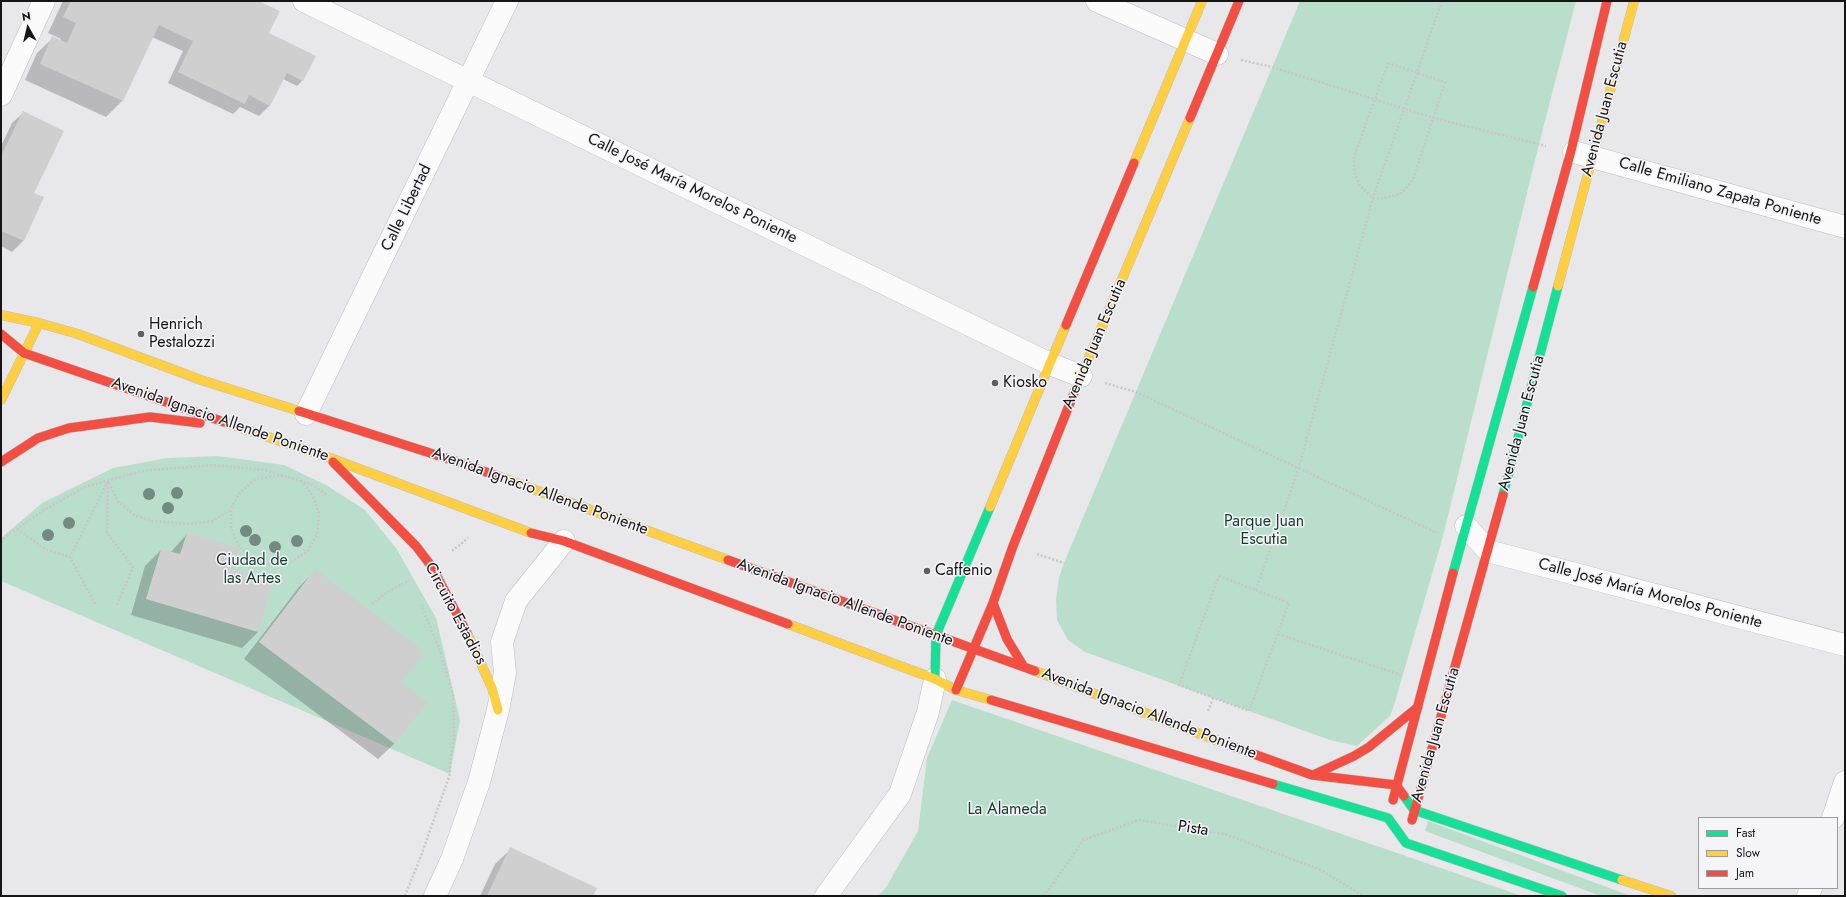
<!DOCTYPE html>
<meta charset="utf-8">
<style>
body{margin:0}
#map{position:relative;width:1846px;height:897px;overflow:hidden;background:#e8e7ea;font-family:Jost,sans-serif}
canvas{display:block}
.frame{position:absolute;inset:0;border:2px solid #151516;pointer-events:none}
.legend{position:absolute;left:1698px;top:817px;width:140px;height:72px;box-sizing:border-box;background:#f5f4f9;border:1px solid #9b9b9e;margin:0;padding:5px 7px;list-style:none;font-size:12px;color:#151516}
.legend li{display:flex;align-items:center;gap:8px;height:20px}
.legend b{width:20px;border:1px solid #9b9b9e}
.north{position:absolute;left:8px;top:8px;width:40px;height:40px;-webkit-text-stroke:3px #f5f4f9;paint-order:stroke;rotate:352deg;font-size:11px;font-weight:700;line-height:16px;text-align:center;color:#151516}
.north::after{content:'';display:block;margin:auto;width:14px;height:18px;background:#151516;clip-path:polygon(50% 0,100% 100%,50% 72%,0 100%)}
</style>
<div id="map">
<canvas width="1846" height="897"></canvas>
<div class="frame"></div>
<ul class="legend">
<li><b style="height:5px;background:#16e098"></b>Fast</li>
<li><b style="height:5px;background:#ffcf43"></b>Slow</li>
<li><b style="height:5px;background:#f24e42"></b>Jam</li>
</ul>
<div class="north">N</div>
</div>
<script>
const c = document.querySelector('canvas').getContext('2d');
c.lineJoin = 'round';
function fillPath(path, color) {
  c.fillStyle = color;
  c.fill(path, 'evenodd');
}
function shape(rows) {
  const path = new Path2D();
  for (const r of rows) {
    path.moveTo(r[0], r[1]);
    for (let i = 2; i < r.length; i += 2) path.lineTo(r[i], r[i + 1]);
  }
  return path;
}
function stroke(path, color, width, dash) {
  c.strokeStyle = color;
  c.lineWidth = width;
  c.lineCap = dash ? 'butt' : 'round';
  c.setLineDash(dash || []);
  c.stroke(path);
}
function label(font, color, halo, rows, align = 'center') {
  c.font = font + ' Jost,sans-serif';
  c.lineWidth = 3;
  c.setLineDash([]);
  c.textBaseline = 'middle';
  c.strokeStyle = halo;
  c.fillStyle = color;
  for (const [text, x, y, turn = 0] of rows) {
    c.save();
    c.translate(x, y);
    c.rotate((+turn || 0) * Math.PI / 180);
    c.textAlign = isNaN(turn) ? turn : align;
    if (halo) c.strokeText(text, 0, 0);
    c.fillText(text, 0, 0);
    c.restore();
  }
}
fillPath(shape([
 [1300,1,1576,1,1539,144,1443,536,1395,702,1390,716,1357,746,1330,740,1085,652,1068,640,1057,620,1056,600,1059,578,1064,563],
 [218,456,284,465,326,485,365,510,396,548,436,618,460,720,450,774,1,581,1,538,42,503,113,468,167,458],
 [952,700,1522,896,878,896,887,886,918,831,927,758],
 [1428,821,1631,896,1601,896,1425,831]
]), '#badecc');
fillPath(shape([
 [63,1,256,1,268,34,302,81,297,86,283,79,270,105,259,116,240,107,233,114,168,83,183,51,152,37,122,101,106,117,25,80,37,53,53,38,60,41,61,39,48,33],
 [23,113,32,193,43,198,23,241,12,252,1,246,1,146,12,123],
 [187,534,231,570,258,632,242,648,131,615,145,566,161,550,170,553],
 [315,571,400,683,426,702,394,744,378,759,244,659,299,587],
 [511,849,592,896,480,896,495,864]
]), '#0003');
fillPath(shape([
 [71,1,258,1,280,11,269,33,316,56,303,81,287,73,270,106,249,95,245,104,178,72,193,41,159,25,123,101,40,64,52,36,67,43,76,23,63,17],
 [23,111,64,131,34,193,44,197,24,241,1,231,1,156],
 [187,533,239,548,233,570,273,581,258,632,146,599,161,549,180,554],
 [315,569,425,652,401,683,427,702,395,744,259,642],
 [510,847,597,888,593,896,487,896]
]), '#d0cfcf');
const street = shape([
 [304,1,1050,364,1081,376],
 [1097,1,1217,54],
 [1,95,44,1],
 [1574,152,1845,227],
 [306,414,507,1],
 [1466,526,1488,551,1845,645],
 [1833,818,1845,782],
 [435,896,452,859,479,782,498,710,505,673,502,642,516,601,564,541],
 [826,896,900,794,928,712,935,679],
 [1808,896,1811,888]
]);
const fast = shape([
 [1503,495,1558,286],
 [1453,573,1533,287],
 [935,679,936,635,990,507],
 [1273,784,1388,818,1406,843,1562,896],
 [1404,796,1414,810,1622,880]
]);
const slow = shape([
 [1134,163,1202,1],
 [1558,286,1634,1],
 [1,315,39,323,78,334,201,380,299,411],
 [1074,393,1190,118],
 [1,400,39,323],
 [224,422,330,458,531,533],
 [500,477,728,560],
 [990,507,1066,325],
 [788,624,935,679,956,690,991,700],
 [467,633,492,688,498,710],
 [1035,671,1237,748],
 [1622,880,1671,896]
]);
const jam = shape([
 [1190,118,1239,1],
 [1533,287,1571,151,1607,1],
 [1066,325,1134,163],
 [1,334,24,353,224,422],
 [299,411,452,460,500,477],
 [1,462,38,438,69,428,150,417,200,423],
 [333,462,416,546,432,567,467,633],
 [531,533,564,541,788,624],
 [728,560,1035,671],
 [993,603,1007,639,1024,667],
 [956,690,993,603,1013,546,1074,393],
 [991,700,1273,784],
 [1237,748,1312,775,1396,785,1404,796],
 [1313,775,1354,756,1369,747,1418,707],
 [1393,800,1453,573],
 [1412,820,1503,495]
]);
stroke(street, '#bfbec0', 23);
stroke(fast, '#bfbec0', 10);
stroke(slow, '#bfbec0', 10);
stroke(jam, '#bfbec0', 10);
stroke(shape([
 [1241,60,1272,67,1434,118,1546,146],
 [1388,63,1445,82,1413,179,1409,185,1400,194,1380,199,1373,198,1360,186,1355,174,1354,163,1354,157,1388,63],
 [1105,383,1136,392,1437,533],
 [283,476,273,476,255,480,240,492,231,509,231,528,239,547,253,559,272,565,291,562,308,551,317,534,319,515,313,496,303,482],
 [109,483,118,502,136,516,153,521,190,524,213,521,231,509],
 [17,529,45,549,70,557],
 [1,542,5,537,44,510,85,487,142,471,212,465,265,470,311,484,328,496],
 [452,551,468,538],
 [1037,554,1064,563],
 [1219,576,1289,603,1249,711,1179,685,1219,576],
 [1256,590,1299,467,1373,198,1442,1],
 [95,604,70,557,108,481,107,533,133,567,117,605],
 [372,604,389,591,410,580],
 [1278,634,1401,675],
 [1208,711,1213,698],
 [405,896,421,856,450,774,450,763,454,738,453,695,440,651,421,605],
 [1043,896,1051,887,1083,840,1139,820,1225,834,1321,870,1363,896]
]), '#c8c8c8', 2.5, [2, 2]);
stroke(street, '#fcfbfc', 22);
stroke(fast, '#16e098', 9);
stroke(slow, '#ffcf43', 9);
stroke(jam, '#f24e42', 9);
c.fillStyle = '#738a80';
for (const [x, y] of [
 [177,493],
 [149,494],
 [168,508],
 [69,523],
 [246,531],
 [48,535],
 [255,540],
 [297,541],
 [275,547]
]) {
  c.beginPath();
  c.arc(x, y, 6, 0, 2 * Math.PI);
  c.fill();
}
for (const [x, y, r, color] of [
 [141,334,4,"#5f5e60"],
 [995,383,4,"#5f5e60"],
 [927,571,4,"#5f5e60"]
]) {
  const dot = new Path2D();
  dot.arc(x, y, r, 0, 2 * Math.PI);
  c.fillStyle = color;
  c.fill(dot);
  stroke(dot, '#f5f4f9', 1.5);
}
label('16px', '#151516', '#f5f4f9', [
 ["Avenida Juan Escutia",1605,109,-75],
 ["Calle José María Morelos Poniente",692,189,26],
 ["Calle Emiliano Zapata Poniente",1720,192,16],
 ["Calle Libertad",407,208,-64],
 ["Avenida Juan Escutia",1095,344,-67],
 ["Avenida Ignacio Allende Poniente",220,420,19],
 ["Avenida Juan Escutia",1522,423,-75],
 ["Avenida Ignacio Allende Poniente",540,492,20],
 ["Calle José María Morelos Poniente",1650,594,15],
 ["Avenida Ignacio Allende Poniente",845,603,20],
 ["Circuito Estadios",455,614,62],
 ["Avenida Ignacio Allende Poniente",1149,714,21],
 ["Avenida Juan Escutia",1436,735,-74],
 ["Pista",1193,829,9]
]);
label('16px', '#151516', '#f5f4f9', [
 ["Henrich",149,325],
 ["Pestalozzi",149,343],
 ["Kiosko",1003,383],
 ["Caffenio",935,571]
], 'left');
label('16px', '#133d2a', '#f5f4f9', [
 ["Parque Juan",1264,522],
 ["Escutia",1264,540],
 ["Ciudad de",252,561],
 ["las Artes",252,579],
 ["La Alameda",1007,810]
]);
</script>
